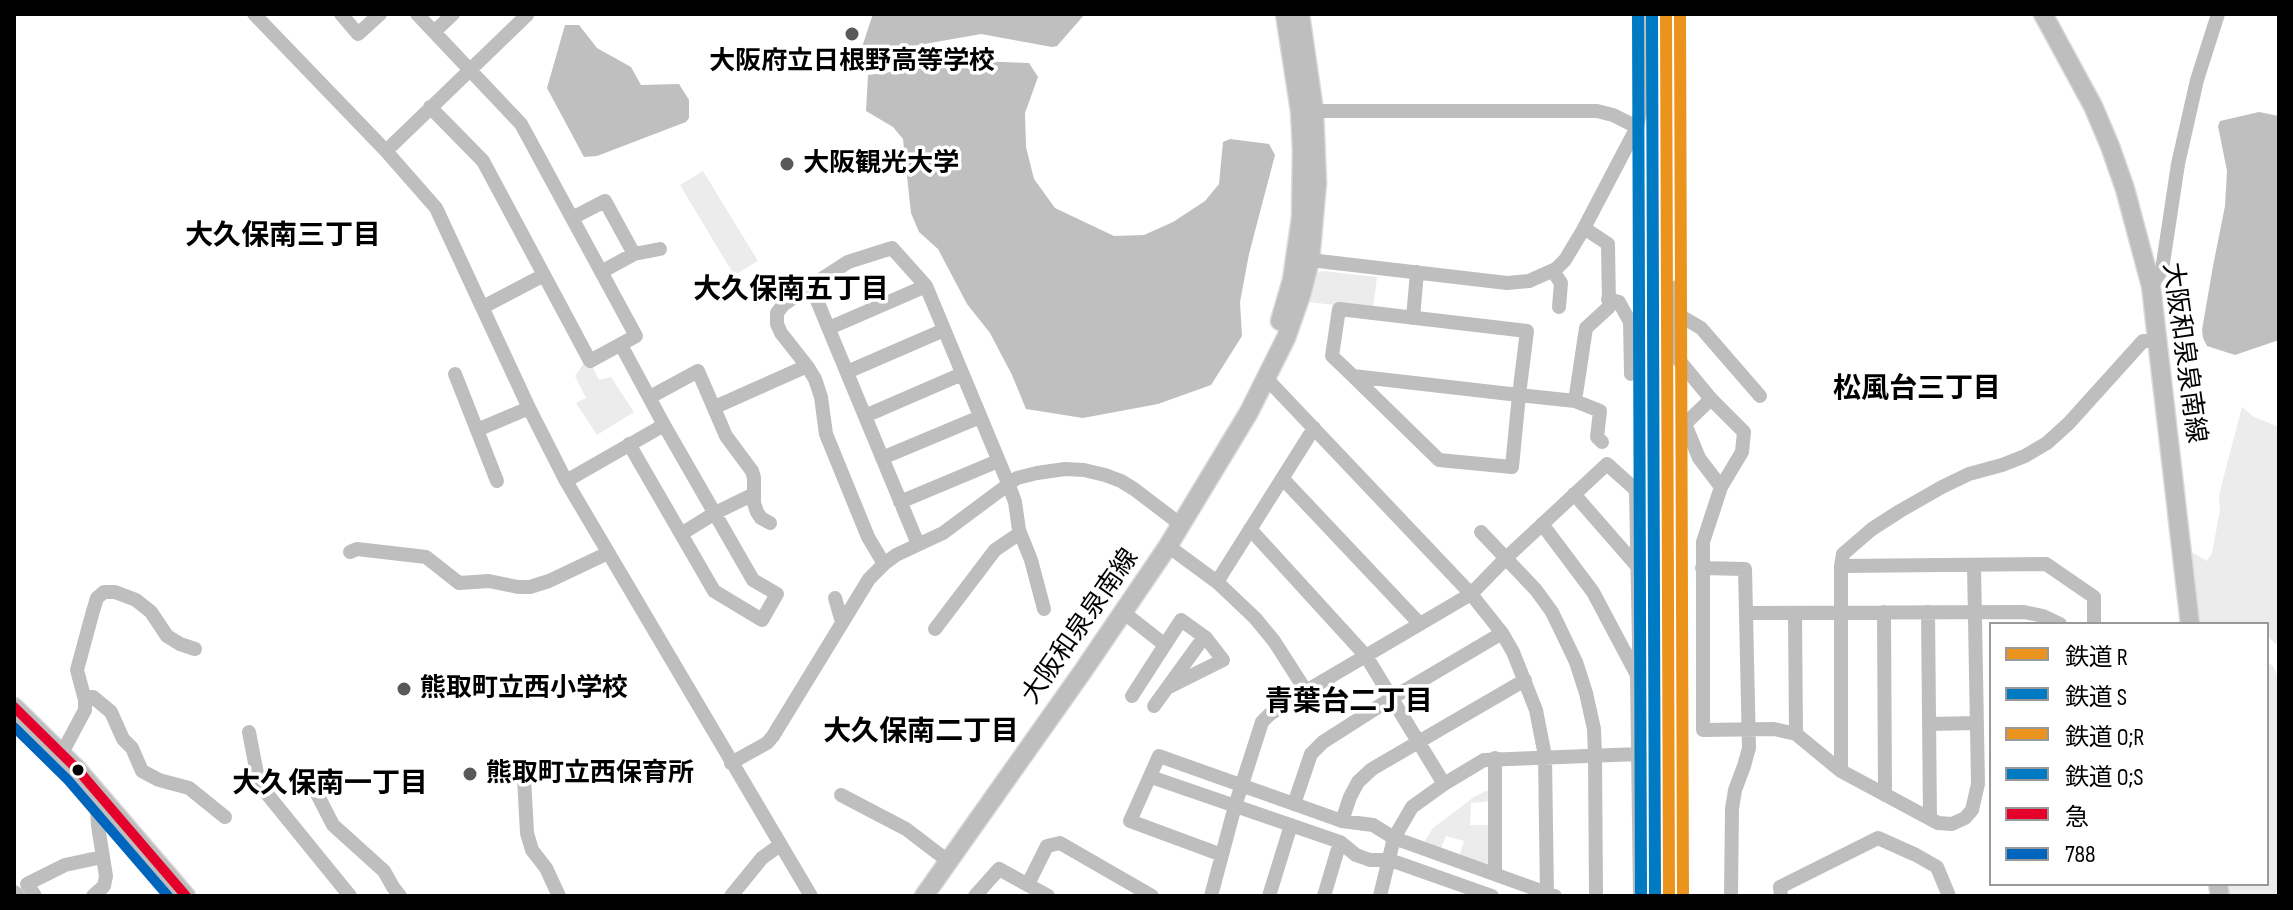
<!DOCTYPE html>
<meta charset="utf-8">
<style>
body{margin:0}
#map{position:relative;width:2293px;height:910px;overflow:hidden;background:#fff;font-family:"Sofia Sans Condensed","Noto Sans JP",sans-serif}
canvas{display:block}
.frame{position:absolute;inset:0;border:16px solid #000;pointer-events:none}
.legend{position:absolute;left:1989px;top:622px;width:280px;height:264px;box-sizing:border-box;background:#fff;border:2px solid #999;margin:0;padding:10px 14px;list-style:none;font-size:24px;color:#000}
.legend li{display:flex;align-items:center;gap:16px;height:40px}
.legend b{width:40px;border:2px solid #999}
</style>
<div id="map">
<canvas width="2293" height="910"></canvas>
<div class="frame"></div>
<ul class="legend">
<li><b style="height:10px;background:#eb941d"></b>鉄道 R</li>
<li><b style="height:10px;background:#007ac2"></b>鉄道 S</li>
<li><b style="height:10px;background:#eb941d"></b>鉄道 O;R</li>
<li><b style="height:10px;background:#007ac2"></b>鉄道 O;S</li>
<li><b style="height:10px;background:#e4002b"></b>急</li>
<li><b style="height:10px;background:#0065bd"></b>788</li>
</ul>
</div>
<script>
const c = document.querySelector('canvas').getContext('2d');
c.lineJoin = 'round';
function fillPath(path, color) {
  c.fillStyle = color;
  c.fill(path, 'evenodd');
}
function shape(rows) {
  const path = new Path2D();
  for (const r of rows) {
    path.moveTo(r[0], r[1]);
    for (let i = 2; i < r.length; i += 2) path.lineTo(r[i], r[i + 1]);
  }
  return path;
}
function stroke(path, color, width, dash) {
  c.strokeStyle = color;
  c.lineWidth = width;
  c.lineCap = dash ? 'butt' : 'round';
  c.setLineDash(dash || []);
  c.stroke(path);
}
function label(font, color, halo, rows, align = 'center') {
  c.font = font + ' "Sofia Sans Condensed","Noto Sans JP",sans-serif';
  c.lineWidth = 7;
  c.setLineDash([]);
  c.textBaseline = 'middle';
  c.strokeStyle = halo;
  c.fillStyle = color;
  for (const [text, x, y, turn = 0] of rows) {
    c.save();
    c.translate(x, y);
    c.rotate((+turn || 0) * Math.PI / 180);
    c.textAlign = isNaN(turn) ? turn : align;
    if (halo) c.strokeText(text, 0, 0);
    c.fillText(text, 0, 0);
    c.restore();
  }
}
fillPath(shape([
 [703,171,758,261,734,275,680,185],
 [1322,271,1377,277,1373,309,1307,302,1315,274],
 [588,357,599,380,611,377,634,412,597,435,576,403,586,398,575,376],
 [2242,407,2254,417,2279,427,2279,643,2275,644,2267,635,2267,624,2199,624,2190,556,2193,553,2207,561,2212,553,2220,510,2219,496,2222,483],
 [2267,662,2273,666,2279,679,2279,896,2228,896,2226,884,2267,884],
 [1486,791,1491,791,1491,801,1471,803,1470,825,1491,825,1491,865,1459,857,1464,841,1446,836,1440,851,1423,844,1433,828,1474,797]
]), '#ececec');
fillPath(shape([
 [873,14,1085,14,1057,46,1052,47,981,34,868,54,862,47],
 [565,25,579,25,597,48,631,67,641,85,679,84,689,100,689,118,686,122,597,156,584,157,547,88],
 [974,61,1029,63,1038,77,1025,113,1026,147,1034,179,1055,208,1114,236,1144,235,1173,222,1205,201,1219,184,1223,142,1230,139,1269,144,1275,155,1249,254,1240,302,1242,336,1211,385,1158,404,1083,418,1026,409,1012,375,990,333,967,304,938,249,919,232,911,213,903,139,893,127,866,111,868,75],
 [2259,112,2279,116,2279,340,2235,355,2207,346,2203,338,2202,330,2213,266,2225,206,2227,171,2218,126,2220,121]
]), '#bfbfbf');
stroke(shape([
 [14,894,16,896]
]), '#bfbfbf', 18);
const major = shape([
 [2043,14,2093,106,2110,146,2125,189,2151,286,2190,624],
 [1280,321,1292,280,1301,218,1302,150,1300,111,1285,14],
 [14,707,78,770,186,896],
 [2218,884,2220,896],
 [924,896,1083,671,1168,546,1249,412,1286,338,1302,292,1310,260,1317,183,1314,111,1300,14]
]);
stroke(major, '#dbdbdb', 21);
stroke(shape([
 [254,14,386,151,436,208,529,408,566,481,811,896],
 [341,14,358,34,380,14],
 [417,14,521,124,636,336,590,361,483,161,430,107],
 [434,32,453,14],
 [1304,111,1597,111,1613,115,1637,127],
 [386,151,527,15,526,14],
 [572,218,605,201,634,254,601,272],
 [634,254,660,249],
 [1310,260,1507,283,1529,281,1556,269,1565,260,1583,230,1637,127,1643,98,1643,14],
 [1553,271,1561,283,1559,307],
 [811,286,918,544],
 [2151,286,2162,270,2178,164,2197,80,2218,14],
 [1677,287,1678,359,1711,399,1744,432,1742,452,1721,487,1703,542,1703,730,1774,729,1796,734,1841,771,1938,823,1952,824,1965,818,1972,810,1978,784,1974,565],
 [1608,299,1619,302,1630,322,1631,374],
 [483,307,544,275],
 [1677,314,1701,328,1760,396],
 [1413,318,1417,272],
 [829,328,926,286],
 [621,345,664,425,753,580,777,594,762,620,714,591,629,444],
 [847,372,944,330],
 [455,374,497,481],
 [1353,376,1332,356,1339,309,1527,331,1519,395,1512,467,1439,460,1353,376,1519,395,1575,401,1586,328,1609,307,1608,244,1584,228],
 [1266,378,1471,594,1502,633,1513,652,1536,710,1545,756,1547,896],
 [650,397,698,371,726,436,752,471,754,478,754,503,757,512,761,518,770,523],
 [1711,399,1685,424,1699,458,1721,487],
 [1575,401,1600,411,1597,437,1602,442],
 [715,407,807,366],
 [865,416,962,374],
 [477,430,529,408],
 [882,458,980,417],
 [1283,479,1420,624],
 [566,481,664,425],
 [1574,494,1636,565],
 [900,502,998,461],
 [1542,524,1593,592,1637,675,1640,896],
 [1250,529,1366,656,1444,784],
 [1481,532,1536,590,1552,612,1576,662,1586,693,1594,729,1595,755,1596,896],
 [681,534,715,513,754,494],
 [1168,546,1217,582,1255,618,1274,641,1306,691],
 [350,552,357,549,426,557,459,583,489,581,518,587,530,587,549,581,608,553],
 [884,564,868,537,826,434,821,397,815,379,807,366,781,333,777,324,777,313,783,305,797,295,848,262,892,248,926,286,1008,483,1015,502,1019,530,1031,560,1044,609],
 [1841,566,1843,554,1872,529,1900,511,1942,487,1969,474,2002,465,2025,456,2047,443,2069,423,2143,341,2158,341],
 [1702,568,1745,569,1749,748,1744,766,1735,790,1732,809,1731,896],
 [1217,582,1314,428],
 [835,598,842,622],
 [1123,612,1165,645],
 [1884,612,1885,795],
 [1928,612,1930,819],
 [1746,613,2024,612,2043,616,2060,624],
 [1795,613,1796,734],
 [935,629,995,550,1020,533],
 [84,696,93,697,111,712,123,739,132,748,142,771,159,780,189,788,225,817],
 [1132,696,1181,620,1206,638,1223,660,1167,688],
 [1154,706,1204,637],
 [1929,724,1976,723],
 [249,732,259,784,350,896],
 [62,753,85,710,85,700,77,670,93,611,97,598,104,592,115,592,136,600,151,612,167,636,180,644,195,649],
 [731,763,767,743,773,736,869,579,884,564,896,555,943,533,1017,478,1037,473,1065,469,1084,470,1105,475,1121,481,1134,489,1180,524],
 [1841,771,1841,566,2046,564,2094,597,2094,624],
 [1151,777,1340,842,1356,855,1370,860,1390,860,1492,896],
 [524,778,527,833,532,850,546,868,559,896],
 [311,782,333,825,384,871,393,887,400,896],
 [841,795,906,829,948,861],
 [1294,804,1311,754,1323,742,1392,698,1502,633],
 [1342,821,1350,797,1358,782,1372,769,1525,680],
 [1222,855,1130,821,1159,756,1342,821,1373,825,1394,838,1555,896],
 [1495,874,1495,758],
 [1028,884,1047,846,1060,843,1152,896],
 [35,896,27,884,65,865,102,857],
 [93,896,104,886,106,876,98,826,96,790],
 [731,896,762,858,780,845],
 [975,896,999,869,1048,896],
 [1211,896,1235,806,1262,722,1270,714,1306,691,1471,594,1506,558,1607,464,1636,490,1639,645,1637,675],
 [1269,896,1291,825],
 [1324,896,1340,842],
 [1380,896,1394,838,1412,807,1444,784,1484,760,1639,754],
 [1781,896,1780,887,1878,838,1916,855,1937,867,1949,896]
]), '#bebebe', 14);
stroke(major, '#bebebe', 18);
stroke(shape([
 [14,707,78,770,186,896]
]), '#e4002b', 10);
stroke(shape([
 [14,727,68,780,168,896]
]), '#0065bd', 10);
stroke(shape([
 [1666,14,1669,896]
]), '#eb941d', 12);
stroke(shape([
 [1652,14,1655,896]
]), '#007ac2', 12);
stroke(shape([
 [1680,14,1683,896]
]), '#eb941d', 12);
stroke(shape([
 [1638,14,1641,896]
]), '#007ac2', 12);
for (const [x, y, r, color] of [
 [852,34,8,"#595959"],
 [787,164,8,"#595959"],
 [404,689,8,"#595959"],
 [78,770,7,"#000"],
 [470,774,8,"#595959"]
]) {
  const dot = new Path2D();
  dot.arc(x, y, r, 0, 2 * Math.PI);
  c.fillStyle = color;
  c.fill(dot);
  stroke(dot, '#fff', 3);
}
label('bold 26px', '#000', '#fff', [
 ["大阪府立日根野高等学校",852,62,"center"],
 ["大阪観光大学",803,164],
 ["熊取町立西小学校",420,689],
 ["熊取町立西保育所",486,774]
], 'left');
label('26px', '#000', '#fff', [
 ["大阪和泉泉南線",2183,353,82],
 ["大阪和泉泉南線",1081,627,-55]
]);
label('bold 28px', '#000', '#fff', [
 ["大久保南三丁目",283,237],
 ["大久保南五丁目",791,291],
 ["松風台三丁目",1917,390],
 ["青葉台二丁目",1349,703],
 ["大久保南二丁目",921,733],
 ["大久保南一丁目",330,785]
]);
</script>
